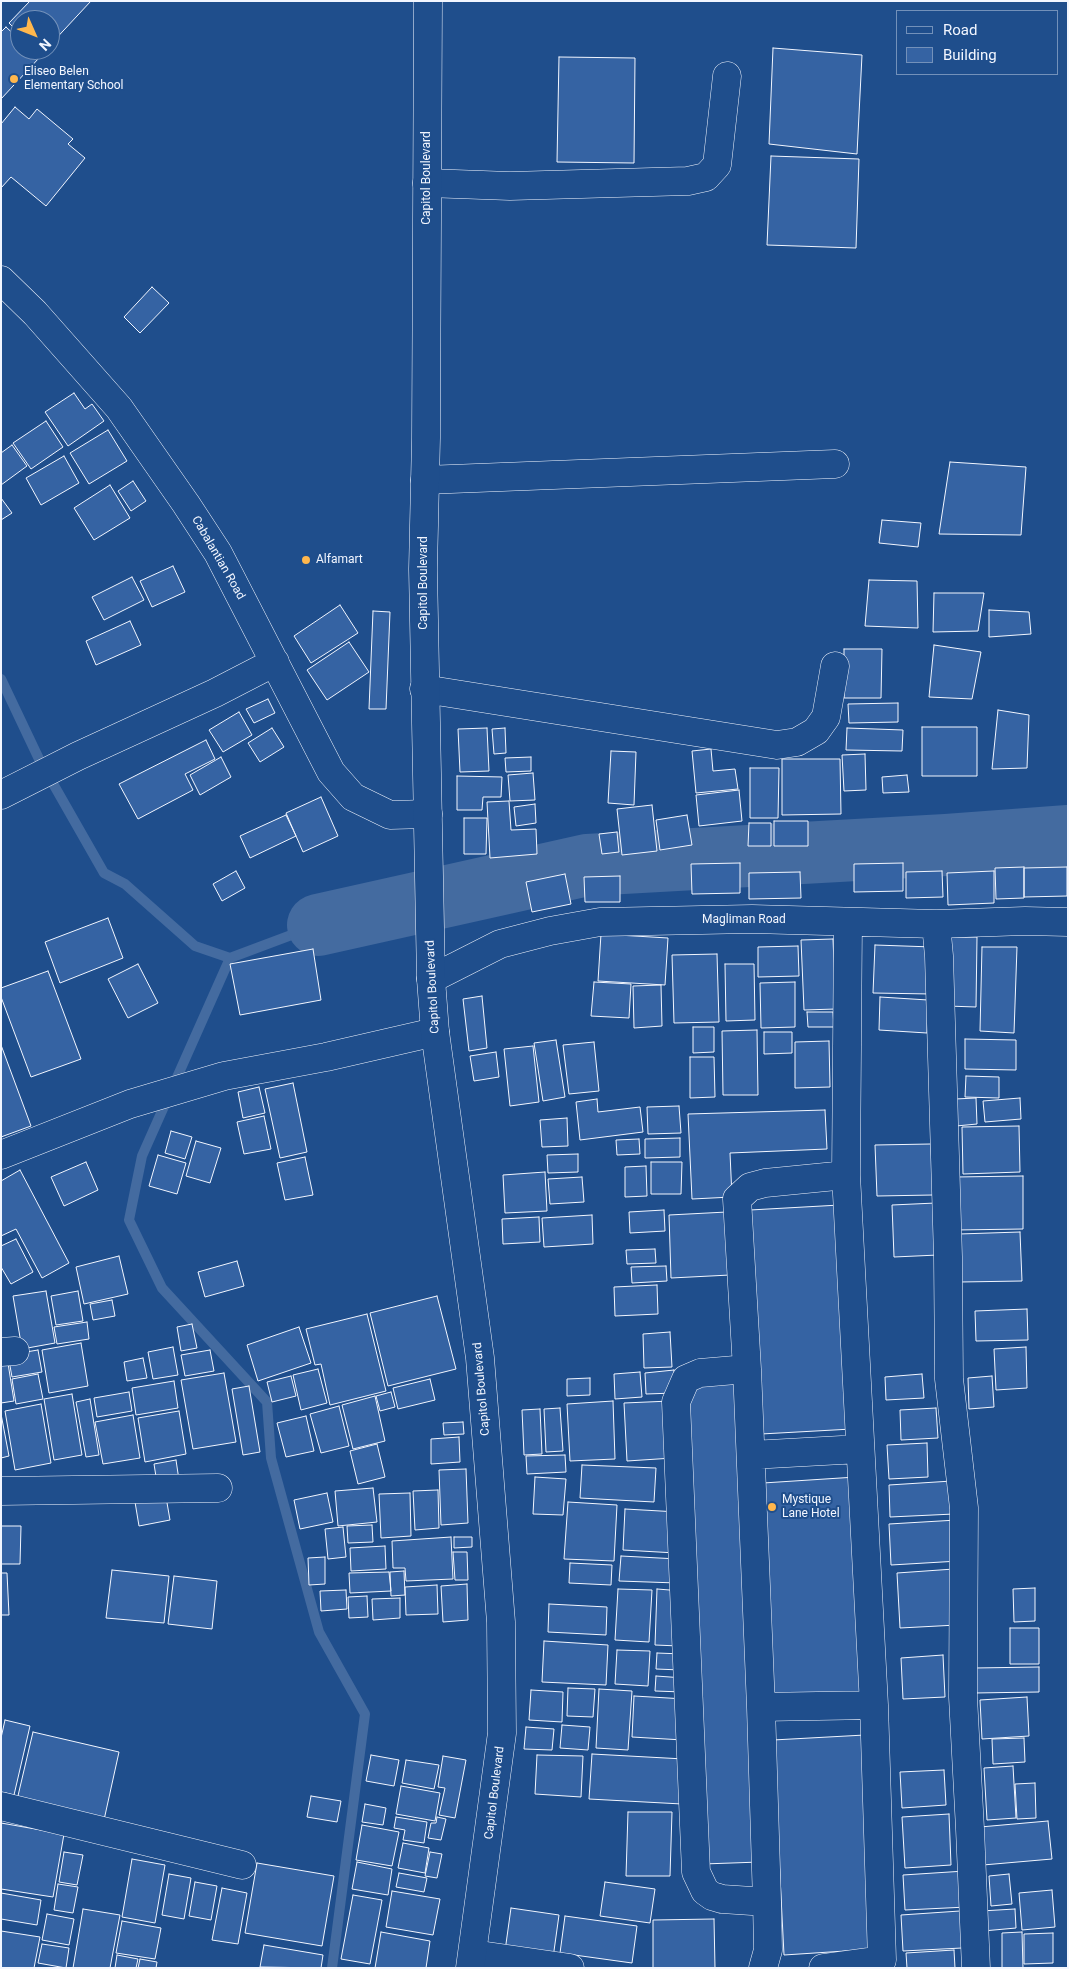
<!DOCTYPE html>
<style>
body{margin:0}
#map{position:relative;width:1069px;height:1969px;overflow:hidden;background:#1f4e8c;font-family:Roboto,sans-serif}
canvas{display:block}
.frame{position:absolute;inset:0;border:2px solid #f2f6ff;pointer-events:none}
.legend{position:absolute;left:896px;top:10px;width:162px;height:65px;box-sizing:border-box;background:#1f4e8c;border:1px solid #7391ba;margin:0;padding:6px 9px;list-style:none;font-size:15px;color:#f2f6ff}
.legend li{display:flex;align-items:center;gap:10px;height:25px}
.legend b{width:25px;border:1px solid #7391ba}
.north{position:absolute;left:10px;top:10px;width:50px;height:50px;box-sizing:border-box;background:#1f4e8c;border:1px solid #7391ba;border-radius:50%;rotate:134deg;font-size:14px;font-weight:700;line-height:20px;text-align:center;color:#f2f6ff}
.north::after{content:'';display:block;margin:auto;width:18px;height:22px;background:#ffb74d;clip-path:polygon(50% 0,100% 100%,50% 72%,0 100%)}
</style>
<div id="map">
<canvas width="1069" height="1969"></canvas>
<div class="frame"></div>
<ul class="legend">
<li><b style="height:6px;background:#1f4e8c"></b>Road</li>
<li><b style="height:14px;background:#3563a3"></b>Building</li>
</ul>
<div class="north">N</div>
</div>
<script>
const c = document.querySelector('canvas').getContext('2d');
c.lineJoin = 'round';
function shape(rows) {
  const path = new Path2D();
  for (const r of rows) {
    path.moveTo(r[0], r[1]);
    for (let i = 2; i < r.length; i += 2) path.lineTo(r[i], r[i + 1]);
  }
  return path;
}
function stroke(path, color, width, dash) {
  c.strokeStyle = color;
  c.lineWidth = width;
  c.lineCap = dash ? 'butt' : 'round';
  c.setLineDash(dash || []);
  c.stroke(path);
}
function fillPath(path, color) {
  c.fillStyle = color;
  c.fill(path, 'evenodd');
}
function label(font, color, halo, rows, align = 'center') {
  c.font = font + ' Roboto,sans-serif';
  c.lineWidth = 4;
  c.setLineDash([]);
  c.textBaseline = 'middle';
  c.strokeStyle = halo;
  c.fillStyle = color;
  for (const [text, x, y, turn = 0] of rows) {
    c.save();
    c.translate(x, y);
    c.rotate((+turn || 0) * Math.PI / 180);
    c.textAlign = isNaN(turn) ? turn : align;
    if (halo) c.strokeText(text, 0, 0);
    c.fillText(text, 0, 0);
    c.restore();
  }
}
stroke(shape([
 [1,679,39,759,104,873,125,884,195,946,230,958,318,925],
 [230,958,142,1156,129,1220,162,1288,267,1402,271,1458,319,1632,365,1714,332,1968]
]), '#446ba0', 10);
stroke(shape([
 [318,925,587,865,946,845,1068,836]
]), '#446ba0', 62);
const building = shape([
 [30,1,91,1,50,45,50,20,20,20,20,34,9,23,30,1],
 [6,27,20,40,20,50,31,50,39,58,1,99,1,32,6,27],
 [773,48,862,55,857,154,769,144,773,48],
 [559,57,635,58,634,163,557,162,559,57],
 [15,107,29,119,37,109,73,139,68,144,85,158,46,206,11,177,1,188,1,124,15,107],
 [771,156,859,159,856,248,767,245,771,156],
 [152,287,169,303,140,333,124,317,152,287],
 [74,393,85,409,92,404,104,421,68,446,45,412,74,393],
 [46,421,63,447,31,469,13,443,46,421],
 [108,430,127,461,89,484,70,453,108,430],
 [12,445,27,466,1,485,1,453,12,445],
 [64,456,79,483,41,505,26,478,64,456],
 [950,462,1026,467,1021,535,939,534,950,462],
 [133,481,146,501,131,511,118,491,133,481],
 [110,485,130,518,94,540,74,508,110,485],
 [1,498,12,513,1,520,1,498],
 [882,520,921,523,918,547,879,543,882,520],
 [173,566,185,592,152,607,140,581,173,566],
 [132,577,144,600,104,620,92,597,132,577],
 [869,580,917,581,918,628,865,626,869,580],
 [934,593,984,593,978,631,933,632,934,593],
 [340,605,358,633,311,663,294,636,340,605],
 [989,610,1029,612,1031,634,989,637,989,610],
 [373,611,390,612,386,709,369,709,373,611],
 [130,621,141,645,96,665,86,641,130,621],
 [349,642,369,672,327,700,307,670,349,642],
 [934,645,981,652,972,699,929,697,934,645],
 [844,649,882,649,881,698,844,698,844,649],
 [268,699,275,713,254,723,246,709,268,699],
 [898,703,898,722,849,723,848,704,898,703],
 [998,710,1029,715,1027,768,992,769,998,710],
 [239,712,252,735,223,752,209,730,239,712],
 [922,727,977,727,977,776,922,776,922,727],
 [272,728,284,747,260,762,248,743,272,728],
 [487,728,489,771,460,772,458,729,487,728],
 [505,728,506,753,494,754,492,729,505,728],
 [847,728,903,730,902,751,846,750,847,728],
 [206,740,215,759,185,774,193,790,138,819,119,784,206,740],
 [711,749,713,771,735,769,738,789,696,793,692,751,711,749],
 [611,751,636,752,634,805,608,803,611,751],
 [865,754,866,790,844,791,842,755,865,754],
 [221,757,231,777,200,795,190,775,221,757],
 [531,757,531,771,506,772,505,758,531,757],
 [782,759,840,759,841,814,782,815,782,759],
 [750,768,779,768,778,818,750,818,750,768],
 [533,773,535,800,510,801,508,775,533,773],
 [907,775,909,792,883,793,882,777,907,775],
 [457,776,502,777,501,797,483,797,482,810,457,810,457,776],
 [739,790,742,821,699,826,696,795,739,790],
 [321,797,338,836,303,852,286,813,321,797],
 [509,801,511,830,536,829,537,854,490,858,487,802,509,801],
 [535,804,536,823,516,826,514,807,535,804],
 [652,805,657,851,622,855,617,809,652,805],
 [286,815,296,836,250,858,240,836,286,815],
 [687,815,692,845,660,850,656,820,687,815],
 [464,818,487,818,486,854,464,854,464,818],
 [774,821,808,821,808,846,774,846,774,821],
 [749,823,771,823,771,846,748,846,749,823],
 [617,832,619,852,602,854,599,834,617,832],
 [740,863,740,893,692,894,691,864,740,863],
 [903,863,903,891,854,892,854,864,903,863],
 [1024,867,1024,898,996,899,995,868,1024,867],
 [1067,867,1067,896,1024,897,1024,868,1067,867],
 [236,871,245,888,222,901,213,884,236,871],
 [942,871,943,897,906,898,906,872,942,871],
 [994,871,994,903,948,905,947,873,994,871],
 [800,872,801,898,749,899,749,873,800,872],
 [565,874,571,904,532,912,526,882,565,874],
 [620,876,620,902,585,902,584,877,620,876],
 [108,918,123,958,60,983,45,942,108,918],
 [601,934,668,938,665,985,598,981,601,934],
 [948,937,977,937,976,1007,947,1006,948,937],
 [833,939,836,1009,804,1010,801,940,833,939],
 [875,945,933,947,931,994,873,993,875,945],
 [798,946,799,976,758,977,758,947,798,946],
 [982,947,1017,947,1014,1033,980,1031,982,947],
 [313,949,321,1000,240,1015,230,964,313,949],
 [717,954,719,1022,674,1023,672,955,717,954],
 [138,964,158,1003,128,1018,108,979,138,964],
 [725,964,754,964,755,1020,726,1021,725,964],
 [48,971,81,1059,31,1077,1,997,1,988,48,971],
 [594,982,631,984,629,1018,591,1016,594,982],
 [795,982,795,1027,761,1028,760,983,795,982],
 [661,985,662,1026,634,1028,633,986,661,985],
 [482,996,487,1048,469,1051,463,999,482,996],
 [880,997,928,1000,927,1033,879,1030,880,997],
 [807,1012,833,1012,834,1027,808,1027,807,1012],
 [693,1027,714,1027,714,1052,693,1053,693,1027],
 [757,1030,758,1095,723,1095,722,1031,757,1030],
 [764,1032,792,1032,792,1053,764,1054,764,1032],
 [965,1039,1016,1040,1016,1070,965,1069,965,1039],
 [556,1040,565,1097,543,1101,534,1043,556,1040],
 [829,1041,830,1087,795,1088,795,1042,829,1041],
 [594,1042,599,1091,569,1094,563,1045,594,1042],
 [1,1045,31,1126,1,1137,1,1045],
 [533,1046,539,1102,510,1106,504,1049,533,1046],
 [496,1052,499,1077,474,1081,470,1056,496,1052],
 [690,1057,714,1057,715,1097,690,1098,690,1057],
 [966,1076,999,1077,999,1098,965,1097,966,1076],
 [293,1083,307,1152,280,1158,265,1089,293,1083],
 [259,1087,265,1113,243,1118,238,1092,259,1087],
 [976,1098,977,1124,956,1126,955,1099,976,1098],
 [1020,1098,1021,1119,985,1122,983,1101,1020,1098],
 [597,1099,598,1112,640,1107,643,1132,580,1140,576,1102,597,1099],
 [679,1106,681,1133,648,1134,647,1107,679,1106],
 [825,1110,827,1149,730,1153,732,1197,692,1199,688,1114,825,1110],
 [264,1116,271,1149,244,1154,237,1122,264,1116],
 [567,1118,568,1146,542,1147,540,1120,567,1118],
 [1019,1126,1020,1172,963,1174,962,1127,1019,1126],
 [171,1131,192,1137,185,1159,165,1153,171,1131],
 [680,1138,680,1157,645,1158,645,1139,680,1138],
 [639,1139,640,1154,617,1155,616,1140,639,1139],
 [196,1141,221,1148,210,1183,186,1176,196,1141],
 [931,1144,933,1195,877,1196,875,1145,931,1144],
 [578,1154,578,1172,548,1173,547,1155,578,1154],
 [158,1155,186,1163,177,1194,149,1186,158,1155],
 [305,1157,313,1195,285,1200,277,1163,305,1157],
 [86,1162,98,1190,64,1206,51,1177,86,1162],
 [651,1162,682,1162,681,1194,651,1194,651,1162],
 [646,1166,647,1196,625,1197,625,1167,646,1166],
 [20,1170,69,1263,42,1278,16,1229,1,1236,1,1181,20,1170],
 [545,1172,547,1211,505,1213,503,1175,545,1172],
 [1023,1176,1023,1229,956,1230,955,1177,1023,1176],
 [582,1177,584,1202,550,1204,548,1179,582,1177],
 [936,1203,938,1255,894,1257,892,1205,936,1203],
 [840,1205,852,1429,761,1434,750,1210,840,1205],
 [664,1210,665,1231,630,1233,629,1212,664,1210],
 [727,1212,730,1275,671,1278,669,1215,727,1212],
 [592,1215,593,1244,544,1247,542,1218,592,1215],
 [539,1217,540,1242,503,1244,502,1219,539,1217],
 [1020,1232,1022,1281,960,1282,959,1234,1020,1232],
 [16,1239,33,1272,11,1284,1,1267,1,1246,16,1239],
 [655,1249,656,1263,627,1264,626,1250,655,1249],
 [119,1256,128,1294,84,1304,76,1267,119,1256],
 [237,1261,244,1286,205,1297,198,1272,237,1261],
 [666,1266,667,1281,632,1283,631,1267,666,1266],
 [657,1285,658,1314,615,1316,614,1287,657,1285],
 [46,1291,55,1343,22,1349,13,1296,46,1291],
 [78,1291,83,1321,56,1325,51,1296,78,1291],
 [437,1296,456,1369,388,1386,370,1313,437,1296],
 [112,1300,115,1316,93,1320,90,1304,112,1300],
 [1027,1309,1028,1340,976,1341,975,1311,1027,1309],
 [367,1314,386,1391,330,1405,321,1364,315,1365,306,1329,367,1314],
 [87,1322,89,1339,57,1344,54,1327,87,1322],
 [192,1324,197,1348,181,1351,177,1327,192,1324],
 [299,1327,311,1363,258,1381,247,1345,299,1327],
 [670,1332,672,1367,644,1368,643,1334,670,1332],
 [81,1343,88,1386,49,1393,42,1350,81,1343],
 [173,1347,178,1375,153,1379,148,1352,173,1347],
 [1026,1347,1027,1388,996,1390,994,1349,1026,1347],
 [38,1350,42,1372,12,1377,8,1355,38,1350],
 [210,1350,214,1371,185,1376,181,1355,210,1350],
 [7,1357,14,1401,1,1403,1,1358,7,1357],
 [143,1358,147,1378,127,1381,124,1362,143,1358],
 [318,1369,327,1403,301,1410,293,1375,318,1369],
 [674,1370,675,1393,646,1394,645,1373,674,1370],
 [640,1372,642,1397,615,1399,614,1374,640,1372],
 [224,1373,236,1442,193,1449,181,1380,224,1373],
 [38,1374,43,1399,16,1404,12,1379,38,1374],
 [922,1374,924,1398,886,1400,885,1377,922,1374],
 [291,1376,296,1396,272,1402,267,1382,291,1376],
 [992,1376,994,1407,969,1409,968,1378,992,1376],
 [590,1378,590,1395,567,1396,567,1379,590,1378],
 [430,1379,435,1400,398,1409,393,1388,430,1379],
 [174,1381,178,1408,136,1415,132,1388,174,1381],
 [747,1381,760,1862,703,1864,689,1383,747,1381],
 [249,1386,260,1452,243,1455,232,1389,249,1386],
 [129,1392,132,1411,97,1417,94,1398,129,1392],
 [391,1392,395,1407,380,1411,376,1396,391,1392],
 [72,1394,82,1455,54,1460,44,1399,72,1394],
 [375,1396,385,1441,353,1449,342,1405,375,1396],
 [90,1399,99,1455,86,1457,76,1402,90,1399],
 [613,1401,615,1459,570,1461,567,1404,613,1401],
 [671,1401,673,1458,627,1461,624,1403,671,1401],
 [41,1404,51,1463,15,1470,5,1411,41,1404],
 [339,1406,349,1446,321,1453,310,1414,339,1406],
 [560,1408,563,1451,546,1452,544,1409,560,1408],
 [936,1408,938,1438,901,1440,900,1410,936,1408],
 [540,1409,542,1454,524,1455,522,1410,540,1409],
 [179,1411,186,1454,145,1462,138,1418,179,1411],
 [1,1414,9,1456,1,1458,1,1414],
 [133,1415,140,1458,103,1464,95,1422,133,1415],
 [306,1416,314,1451,286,1457,277,1423,306,1416],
 [463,1422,464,1434,444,1435,443,1423,463,1422],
 [459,1437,460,1462,431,1464,431,1439,459,1437],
 [927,1443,928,1477,889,1479,887,1445,927,1443],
 [377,1444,385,1477,358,1484,350,1451,377,1444],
 [565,1455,566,1472,527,1474,526,1456,565,1455],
 [176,1460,179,1480,157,1483,154,1464,176,1460],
 [582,1465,656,1468,654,1502,580,1498,582,1465],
 [466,1469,468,1523,441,1525,439,1470,466,1469],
 [535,1477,566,1479,563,1515,533,1514,535,1477],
 [856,1477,866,1692,773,1698,763,1483,856,1477],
 [952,1481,954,1514,890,1517,889,1485,952,1481],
 [373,1488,377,1522,338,1526,335,1491,373,1488],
 [438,1490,439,1528,415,1530,413,1491,438,1490],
 [327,1493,333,1522,300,1529,294,1500,327,1493],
 [410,1493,411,1536,381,1538,379,1494,410,1493],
 [166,1497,170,1520,139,1526,135,1502,166,1497],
 [568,1502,617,1505,614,1561,564,1559,568,1502],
 [625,1509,678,1512,676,1553,623,1550,625,1509],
 [957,1520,959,1561,891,1565,889,1524,957,1520],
 [372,1525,373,1542,348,1543,347,1526,372,1525],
 [1,1526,21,1526,20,1564,1,1564,1,1526],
 [343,1527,346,1557,328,1559,325,1529,343,1527],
 [451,1537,453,1579,406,1581,405,1568,393,1568,392,1541,451,1537],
 [454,1537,472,1537,472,1547,454,1548,454,1537],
 [385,1546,386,1569,351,1571,350,1548,385,1546],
 [453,1552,467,1552,468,1580,455,1580,453,1552],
 [621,1556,678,1559,677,1583,619,1581,621,1556],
 [325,1557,325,1584,309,1585,308,1558,325,1557],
 [570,1563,612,1565,611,1585,569,1583,570,1563],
 [954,1569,957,1625,900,1628,897,1573,954,1569],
 [112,1570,169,1576,164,1623,106,1618,112,1570],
 [404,1571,405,1595,391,1596,390,1572,404,1571],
 [389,1572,391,1591,350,1593,349,1573,389,1572],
 [1,1573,7,1573,9,1615,1,1615,1,1573],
 [174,1576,217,1581,212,1629,168,1624,174,1576],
 [467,1584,468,1620,443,1622,441,1586,467,1584],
 [437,1585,438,1614,406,1615,405,1587,437,1585],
 [1035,1588,1035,1621,1014,1622,1013,1589,1035,1588],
 [618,1589,652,1590,649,1642,615,1640,618,1589],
 [657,1589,682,1591,679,1646,655,1645,657,1589],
 [346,1590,347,1609,321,1611,320,1591,346,1590],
 [367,1596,368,1617,349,1618,348,1597,367,1596],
 [400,1598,400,1618,373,1620,372,1599,400,1598],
 [549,1604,607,1607,606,1635,548,1632,549,1604],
 [1010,1628,1039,1628,1039,1664,1010,1664,1010,1628],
 [544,1641,608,1645,606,1685,542,1682,544,1641],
 [617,1650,650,1651,648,1686,615,1684,617,1650],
 [657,1653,683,1654,681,1670,656,1669,657,1653],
 [943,1655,945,1697,903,1699,901,1658,943,1655],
 [1039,1667,1039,1692,974,1693,974,1668,1039,1667],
 [656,1676,684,1678,683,1692,655,1691,656,1676],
 [568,1688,595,1689,593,1717,567,1716,568,1688],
 [599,1689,632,1691,628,1750,596,1748,599,1689],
 [531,1690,563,1692,562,1722,529,1720,531,1690],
 [634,1696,685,1699,683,1740,632,1737,634,1696],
 [1027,1697,1029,1736,982,1739,980,1700,1027,1697],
 [5,1720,30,1726,14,1795,1,1792,1,1738,5,1720],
 [562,1725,590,1727,588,1750,560,1748,562,1725],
 [526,1727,554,1729,552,1750,524,1749,526,1727],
 [33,1732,119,1752,104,1820,17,1800,33,1732],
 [865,1735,876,1949,784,1955,773,1740,865,1735],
 [1024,1738,1025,1762,993,1764,992,1739,1024,1738],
 [592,1754,684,1759,682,1804,589,1799,592,1754],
 [371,1755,399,1760,394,1786,366,1781,371,1755],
 [537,1755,583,1756,581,1797,535,1794,537,1755],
 [443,1756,466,1760,455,1818,439,1815,445,1788,438,1787,443,1756],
 [406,1760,439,1765,434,1789,402,1783,406,1760],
 [1013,1766,1016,1818,987,1820,984,1768,1013,1766],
 [944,1770,946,1805,902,1808,900,1772,944,1770],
 [1035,1783,1036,1818,1017,1819,1015,1784,1035,1783],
 [401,1786,440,1793,435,1821,396,1814,401,1786],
 [311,1796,341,1801,337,1822,307,1817,311,1796],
 [365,1804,386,1808,383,1825,362,1822,365,1804],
 [628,1812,672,1812,670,1876,626,1876,628,1812],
 [949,1814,951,1865,905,1868,902,1817,949,1814],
 [396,1817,427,1822,424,1843,403,1840,405,1830,394,1828,396,1817],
 [437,1817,446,1819,441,1840,428,1838,431,1823,436,1823,437,1817],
 [1048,1821,1052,1859,983,1865,980,1827,1048,1821],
 [1,1823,64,1834,53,1897,1,1889,1,1823],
 [362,1825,399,1832,392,1866,356,1860,362,1825],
 [403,1843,429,1848,425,1873,398,1868,403,1843],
 [64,1852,83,1855,77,1885,59,1882,64,1852],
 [430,1852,442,1854,437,1878,425,1876,430,1852],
 [132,1859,165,1865,155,1923,122,1917,132,1859],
 [357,1862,392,1869,388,1895,352,1889,357,1862],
 [257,1863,334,1876,322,1946,245,1933,257,1863],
 [965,1871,967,1907,905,1910,903,1875,965,1871],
 [399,1873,427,1878,424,1892,396,1887,399,1873],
 [169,1874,191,1878,184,1919,162,1915,169,1874],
 [1009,1874,1012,1904,991,1906,989,1876,1009,1874],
 [195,1882,217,1886,211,1920,189,1916,195,1882],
 [605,1882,655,1889,650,1923,600,1916,605,1882],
 [58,1884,78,1887,73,1913,54,1910,58,1884],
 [222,1888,247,1893,238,1944,212,1940,222,1888],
 [1052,1890,1055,1927,1022,1930,1019,1893,1052,1890],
 [392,1891,440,1899,433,1935,386,1927,392,1891],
 [1,1893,41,1900,37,1925,1,1919,1,1893],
 [353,1895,382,1900,370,1964,341,1959,353,1895],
 [511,1908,559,1915,553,1958,505,1951,511,1908],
 [83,1909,120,1915,110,1968,73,1968,83,1909],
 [1015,1909,1016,1928,983,1931,981,1911,1015,1909],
 [960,1911,962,1948,903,1951,901,1915,960,1911],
 [47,1914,74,1919,69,1945,42,1940,47,1914],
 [565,1916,637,1926,632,1963,560,1953,565,1916],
 [714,1919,715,1968,653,1968,653,1920,714,1919],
 [122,1921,161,1928,155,1959,116,1953,122,1921],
 [1,1931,40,1937,34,1968,1,1968,1,1931],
 [381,1932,430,1941,426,1968,375,1968,381,1932],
 [1022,1932,1023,1968,1002,1968,1002,1933,1022,1932],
 [1053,1933,1053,1963,1024,1964,1024,1934,1053,1933],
 [42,1944,69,1948,66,1968,38,1963,42,1944],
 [264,1945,323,1955,321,1968,260,1967,264,1945],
 [954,1950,955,1968,907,1968,906,1953,954,1950],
 [117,1955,138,1959,136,1968,115,1968,117,1955],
 [140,1959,157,1962,156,1968,138,1968,140,1959]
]);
fillPath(building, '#3563a3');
stroke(building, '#f2f6ff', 1);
const minor = shape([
 [427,183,510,186,688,181,706,177,717,165,727,76],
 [1,280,35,313,119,408,186,504,218,553,331,772,353,797,390,815,428,814],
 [425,480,835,464],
 [424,689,777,745,797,742,816,731,826,717,835,666],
 [1,795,78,756,215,693,275,662],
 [936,924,939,956,948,1257,949,1379,964,1508,963,1697,970,1829,976,1968],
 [431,979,500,944,550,931,600,922,752,919,936,924,1025,921,1068,922],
 [1,1155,130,1104,224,1076,326,1057,435,1032],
 [1,1352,15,1351],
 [747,1369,700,1373,686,1379,676,1402,696,1872,705,1891,712,1896,722,1899,767,1902],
 [751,1455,860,1449],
 [1,1491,218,1488],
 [761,1707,874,1705],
 [1,1806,242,1865],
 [473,1954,570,1968],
 [763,1968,768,1950,767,1902,761,1707,747,1369,737,1199,750,1187,765,1183,846,1175,848,922],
 [823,1968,882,1960,874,1705,846,1175]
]);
const major = shape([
 [428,1,426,438,423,569,431,979,435,1032,480,1358,501,1622,502,1733,470,1968]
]);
stroke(minor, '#f2f6ff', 29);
stroke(major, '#f2f6ff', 29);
stroke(minor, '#1f4e8c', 28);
stroke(major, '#1f4e8c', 28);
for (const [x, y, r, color] of [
 [14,79,5,"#ffb74d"],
 [306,560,5,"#ffb74d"],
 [772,1507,5,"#ffb74d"]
]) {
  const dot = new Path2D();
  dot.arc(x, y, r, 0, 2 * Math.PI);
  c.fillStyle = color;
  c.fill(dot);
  stroke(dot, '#1f4e8c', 2);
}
label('12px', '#f2f6ff', '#1f4e8c', [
 ["Eliseo Belen",24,72],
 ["Elementary School",24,86],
 ["Alfamart",316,560],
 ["Mystique",782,1500],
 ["Lane Hotel",782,1514]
], 'left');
label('12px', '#f2f6ff', '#1f4e8c', [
 ["Capitol Boulevard",427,178,-90],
 ["Cabalantian Road",218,558,60],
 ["Capitol Boulevard",424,583,-90],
 ["Magliman Road",744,920],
 ["Capitol Boulevard",433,987,-93],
 ["Capitol Boulevard",482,1389,-95],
 ["Capitol Boulevard",495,1793,-83]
]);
</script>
